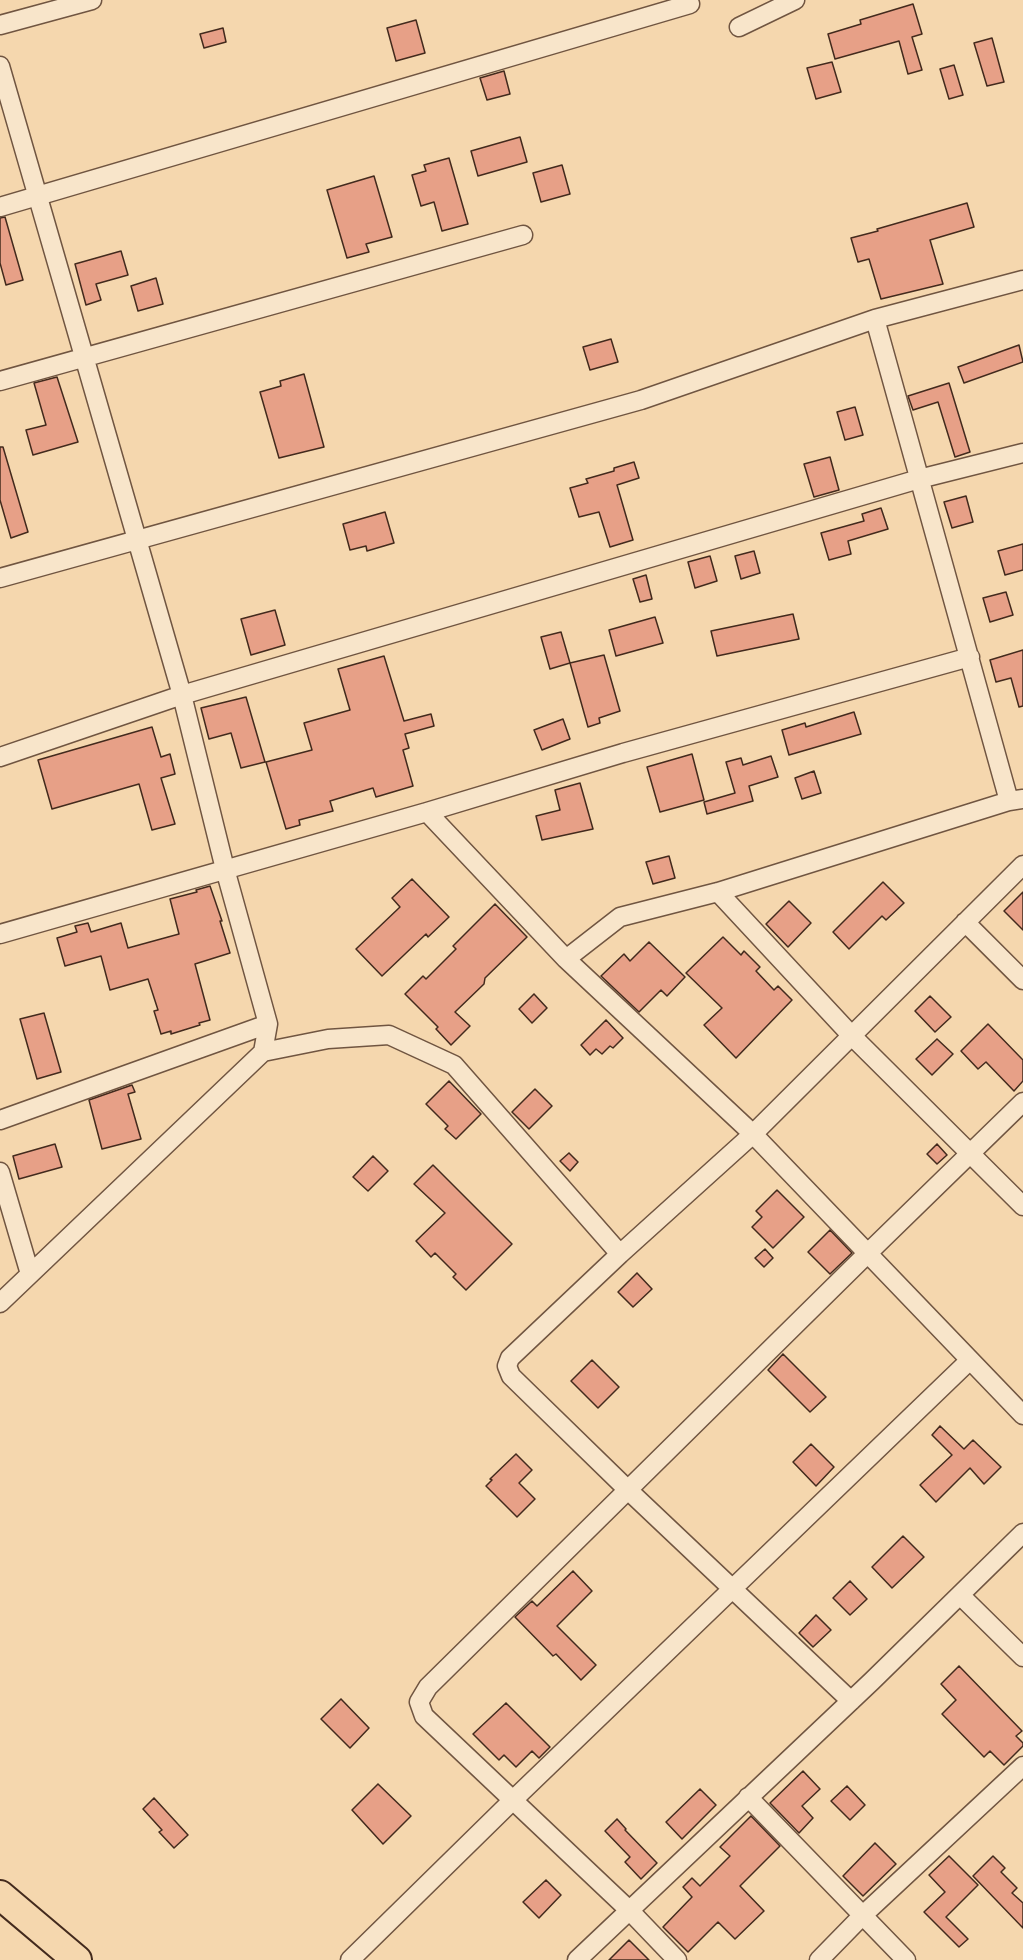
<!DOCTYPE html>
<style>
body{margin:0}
canvas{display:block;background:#f5d7ae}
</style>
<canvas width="1023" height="1960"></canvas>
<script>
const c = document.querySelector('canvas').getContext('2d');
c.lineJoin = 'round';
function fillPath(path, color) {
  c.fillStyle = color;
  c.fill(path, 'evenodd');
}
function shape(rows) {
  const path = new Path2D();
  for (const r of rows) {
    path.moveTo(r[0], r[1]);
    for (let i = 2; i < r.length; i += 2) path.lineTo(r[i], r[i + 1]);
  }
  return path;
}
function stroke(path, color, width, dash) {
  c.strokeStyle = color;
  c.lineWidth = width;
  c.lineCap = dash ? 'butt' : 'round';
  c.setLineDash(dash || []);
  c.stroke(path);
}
const building = shape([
 [913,4,922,34,912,37,922,70,908,74,899,41,835,59,828,34,861,24,860,20,913,4],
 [416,20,425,53,396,61,387,28,416,20],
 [223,28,226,42,204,48,200,34,223,28],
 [992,38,1004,82,987,86,974,43,992,38],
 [832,62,841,92,816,99,807,68,832,62],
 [954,65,963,95,949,99,940,69,954,65],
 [504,71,510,94,487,100,480,78,504,71],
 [520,137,527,162,478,176,471,151,520,137],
 [449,158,468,224,442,231,434,202,421,206,412,175,426,171,424,165,449,158],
 [562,165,570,194,541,202,533,173,562,165],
 [374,176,392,237,366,244,369,252,347,258,327,190,374,176],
 [967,203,974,227,930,240,943,284,881,299,869,259,858,262,851,238,878,231,877,229,967,203],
 [5,217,23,280,6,285,0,263,0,218,5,217],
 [121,251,128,275,96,284,101,300,86,305,75,264,121,251],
 [156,278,163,304,138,311,131,286,156,278],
 [611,339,618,362,590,370,583,347,611,339],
 [1019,345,1023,362,964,383,958,367,1019,345],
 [304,374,324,447,279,458,260,392,281,386,280,381,304,374],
 [57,377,78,442,33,455,26,430,46,425,34,383,57,377],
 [949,383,970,452,955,457,938,402,913,410,908,396,949,383],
 [855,407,863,435,845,440,837,412,855,407],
 [0,447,3,447,28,532,11,538,0,500,0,447],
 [830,457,839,490,814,497,804,464,830,457],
 [634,462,639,478,617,485,633,540,610,547,599,512,579,517,570,488,588,483,586,479,614,471,614,468,634,462],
 [966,496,973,522,952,528,944,502,966,496],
 [881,508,888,529,848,541,851,554,829,560,821,533,864,521,862,514,881,508],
 [385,512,394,543,367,551,366,546,350,550,343,524,385,512],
 [1023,544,1023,570,1005,575,998,551,1023,544],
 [754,551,760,573,741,579,735,556,754,551],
 [710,556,717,581,695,588,688,562,710,556],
 [646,575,652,599,640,602,633,579,646,575],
 [1006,592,1013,615,990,622,983,598,1006,592],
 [275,610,285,645,251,655,241,619,275,610],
 [793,614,799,639,717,656,711,631,793,614],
 [655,617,663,643,616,656,609,630,655,617],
 [561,632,570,663,550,669,541,637,561,632],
 [1023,650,1023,706,1019,707,1011,678,996,682,990,660,1023,650],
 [604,655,620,711,599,718,600,723,588,727,570,663,604,655],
 [384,656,404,721,431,714,434,726,405,734,409,748,403,750,413,786,376,797,373,788,330,801,333,811,299,820,300,825,286,829,266,762,312,750,304,723,350,710,338,669,384,656],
 [246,697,265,762,241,768,231,733,209,739,201,708,246,697],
 [854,712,861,734,789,755,782,730,805,723,806,727,854,712],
 [563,719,570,739,542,750,534,730,563,719],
 [152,727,161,757,170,754,175,774,161,778,175,824,152,830,139,784,52,809,38,760,152,727],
 [692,754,704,800,660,812,647,767,692,754],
 [771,756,778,777,749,786,753,801,707,814,704,802,735,793,726,762,741,758,743,765,771,756],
 [814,771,821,793,802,799,795,778,814,771],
 [580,783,593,829,542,840,536,816,560,810,555,790,580,783],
 [669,856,675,878,653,884,646,862,669,856],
 [412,879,449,917,428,937,426,934,382,976,356,949,400,907,392,898,412,879],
 [883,882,904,903,886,920,882,916,849,949,833,932,883,882],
 [210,886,222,921,220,921,230,953,195,964,210,1020,199,1023,200,1025,171,1034,171,1031,161,1034,154,1011,158,1010,148,979,110,990,101,956,65,966,57,938,77,932,75,926,88,923,91,932,121,923,128,948,179,934,170,899,197,892,196,890,210,886],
 [1023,892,1023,930,1004,911,1023,892],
 [789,901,811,923,788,947,766,924,789,901],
 [495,904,527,937,485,978,484,984,455,1012,470,1026,451,1045,436,1029,438,1027,405,994,423,976,426,979,456,949,453,946,495,904],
 [723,937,741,955,744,951,760,967,756,971,774,990,778,986,792,1000,736,1058,704,1025,722,1008,686,973,723,937],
 [649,942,685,977,667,996,661,990,639,1012,601,976,624,954,630,961,649,942],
 [534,994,547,1008,532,1023,519,1009,534,994],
 [930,996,951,1017,935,1032,915,1011,930,996],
 [44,1013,61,1072,37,1079,20,1019,44,1013],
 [606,1020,623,1038,613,1048,610,1046,602,1054,596,1049,590,1055,581,1045,606,1020],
 [988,1024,1023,1060,1023,1081,1014,1091,986,1062,978,1069,961,1051,988,1024],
 [937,1039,953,1054,932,1075,916,1059,937,1039],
 [449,1081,481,1114,456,1139,445,1129,448,1126,426,1104,449,1081],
 [132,1085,135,1092,128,1094,141,1139,102,1149,89,1100,132,1085],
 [535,1089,552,1106,529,1129,512,1112,535,1089],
 [55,1144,62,1167,19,1179,13,1156,55,1144],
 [937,1144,947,1155,937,1164,927,1154,937,1144],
 [569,1153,578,1162,570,1171,560,1161,569,1153],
 [373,1156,388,1171,368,1191,353,1177,373,1156],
 [433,1165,512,1244,466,1290,453,1277,456,1274,435,1253,431,1257,416,1241,445,1213,414,1184,433,1165],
 [777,1190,804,1217,773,1248,752,1227,762,1217,756,1211,777,1190],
 [830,1230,852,1253,830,1274,808,1252,830,1230],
 [765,1249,773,1258,764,1267,755,1258,765,1249],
 [637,1273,652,1289,633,1307,618,1292,637,1273],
 [783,1354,826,1397,810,1412,768,1370,783,1354],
 [592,1360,619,1387,598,1408,571,1381,592,1360],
 [940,1426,964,1449,973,1440,1001,1467,984,1484,970,1468,936,1502,920,1485,952,1455,932,1435,940,1426],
 [811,1444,834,1467,816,1486,793,1462,811,1444],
 [516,1454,532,1470,519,1483,535,1499,517,1517,486,1486,492,1480,490,1479,516,1454],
 [903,1536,924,1557,892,1588,872,1567,903,1536],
 [573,1571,592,1591,557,1626,596,1665,581,1680,556,1654,553,1656,515,1617,532,1601,537,1606,573,1571],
 [850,1581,867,1599,850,1615,833,1598,850,1581],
 [816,1615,831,1630,813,1647,799,1633,816,1615],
 [959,1666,1022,1731,1016,1736,1023,1743,1023,1746,1004,1765,990,1751,984,1757,942,1714,956,1700,941,1684,959,1666],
 [341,1699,369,1728,350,1748,321,1719,341,1699],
 [506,1703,550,1747,539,1758,532,1751,516,1767,504,1755,499,1760,473,1734,506,1703],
 [803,1771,820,1789,802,1806,813,1818,799,1833,770,1803,803,1771],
 [378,1784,411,1816,383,1844,352,1810,378,1784],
 [847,1786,865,1805,850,1820,831,1801,847,1786],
 [700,1789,716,1805,682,1839,666,1822,700,1789],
 [154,1798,188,1835,174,1848,159,1832,162,1830,143,1809,154,1798],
 [751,1816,780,1846,740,1886,764,1911,735,1939,718,1922,688,1952,663,1927,692,1897,683,1887,692,1878,700,1886,730,1856,720,1847,751,1816],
 [617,1819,626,1829,625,1830,657,1863,641,1879,625,1862,630,1857,605,1831,617,1819],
 [875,1843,896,1864,863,1896,843,1876,875,1843],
 [949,1856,978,1885,946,1917,968,1939,959,1947,924,1912,945,1892,929,1875,949,1856],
 [993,1856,1005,1868,1001,1872,1017,1888,1012,1893,1023,1903,1023,1928,973,1876,993,1856],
 [546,1880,561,1895,539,1918,523,1902,546,1880],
 [629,1940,649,1960,609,1960,629,1940]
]);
fillPath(building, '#e7a087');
stroke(building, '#432a1d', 1.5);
const street = shape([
 [0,25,92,0],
 [739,27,795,0],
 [0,66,182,695,225,869,268,1024,263,1052,0,1303],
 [0,207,690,4],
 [875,319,1009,801],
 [0,381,523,235],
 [0,578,641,400,875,319,1023,280],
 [0,757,182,695,919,479,1023,453],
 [427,812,566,959,753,1134,1023,1415],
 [718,892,851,1035,1023,1206],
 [965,922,1023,980],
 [0,934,427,812,623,753,970,657],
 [566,959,620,917,718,892,1009,801,1023,799],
 [263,1052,328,1039,389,1035,454,1065,620,1254],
 [0,1120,268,1024],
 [0,1172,30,1274],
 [960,1595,1023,1657],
 [851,1701,628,1490,511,1376,507,1366,510,1358,620,1254,753,1134,1023,865],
 [748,1797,906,1960],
 [350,1960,513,1800,970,1360],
 [577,1960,872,1681,1023,1533],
 [677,1960,629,1910,424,1716,419,1702,428,1687,868,1253,1023,1102],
 [819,1960,862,1916,1023,1766]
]);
const primary = shape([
 [0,1895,77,1960]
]);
stroke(street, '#705541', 21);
stroke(primary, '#432a1d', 32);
stroke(street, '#f8e5ca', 18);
stroke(primary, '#f5d7ae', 28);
</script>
